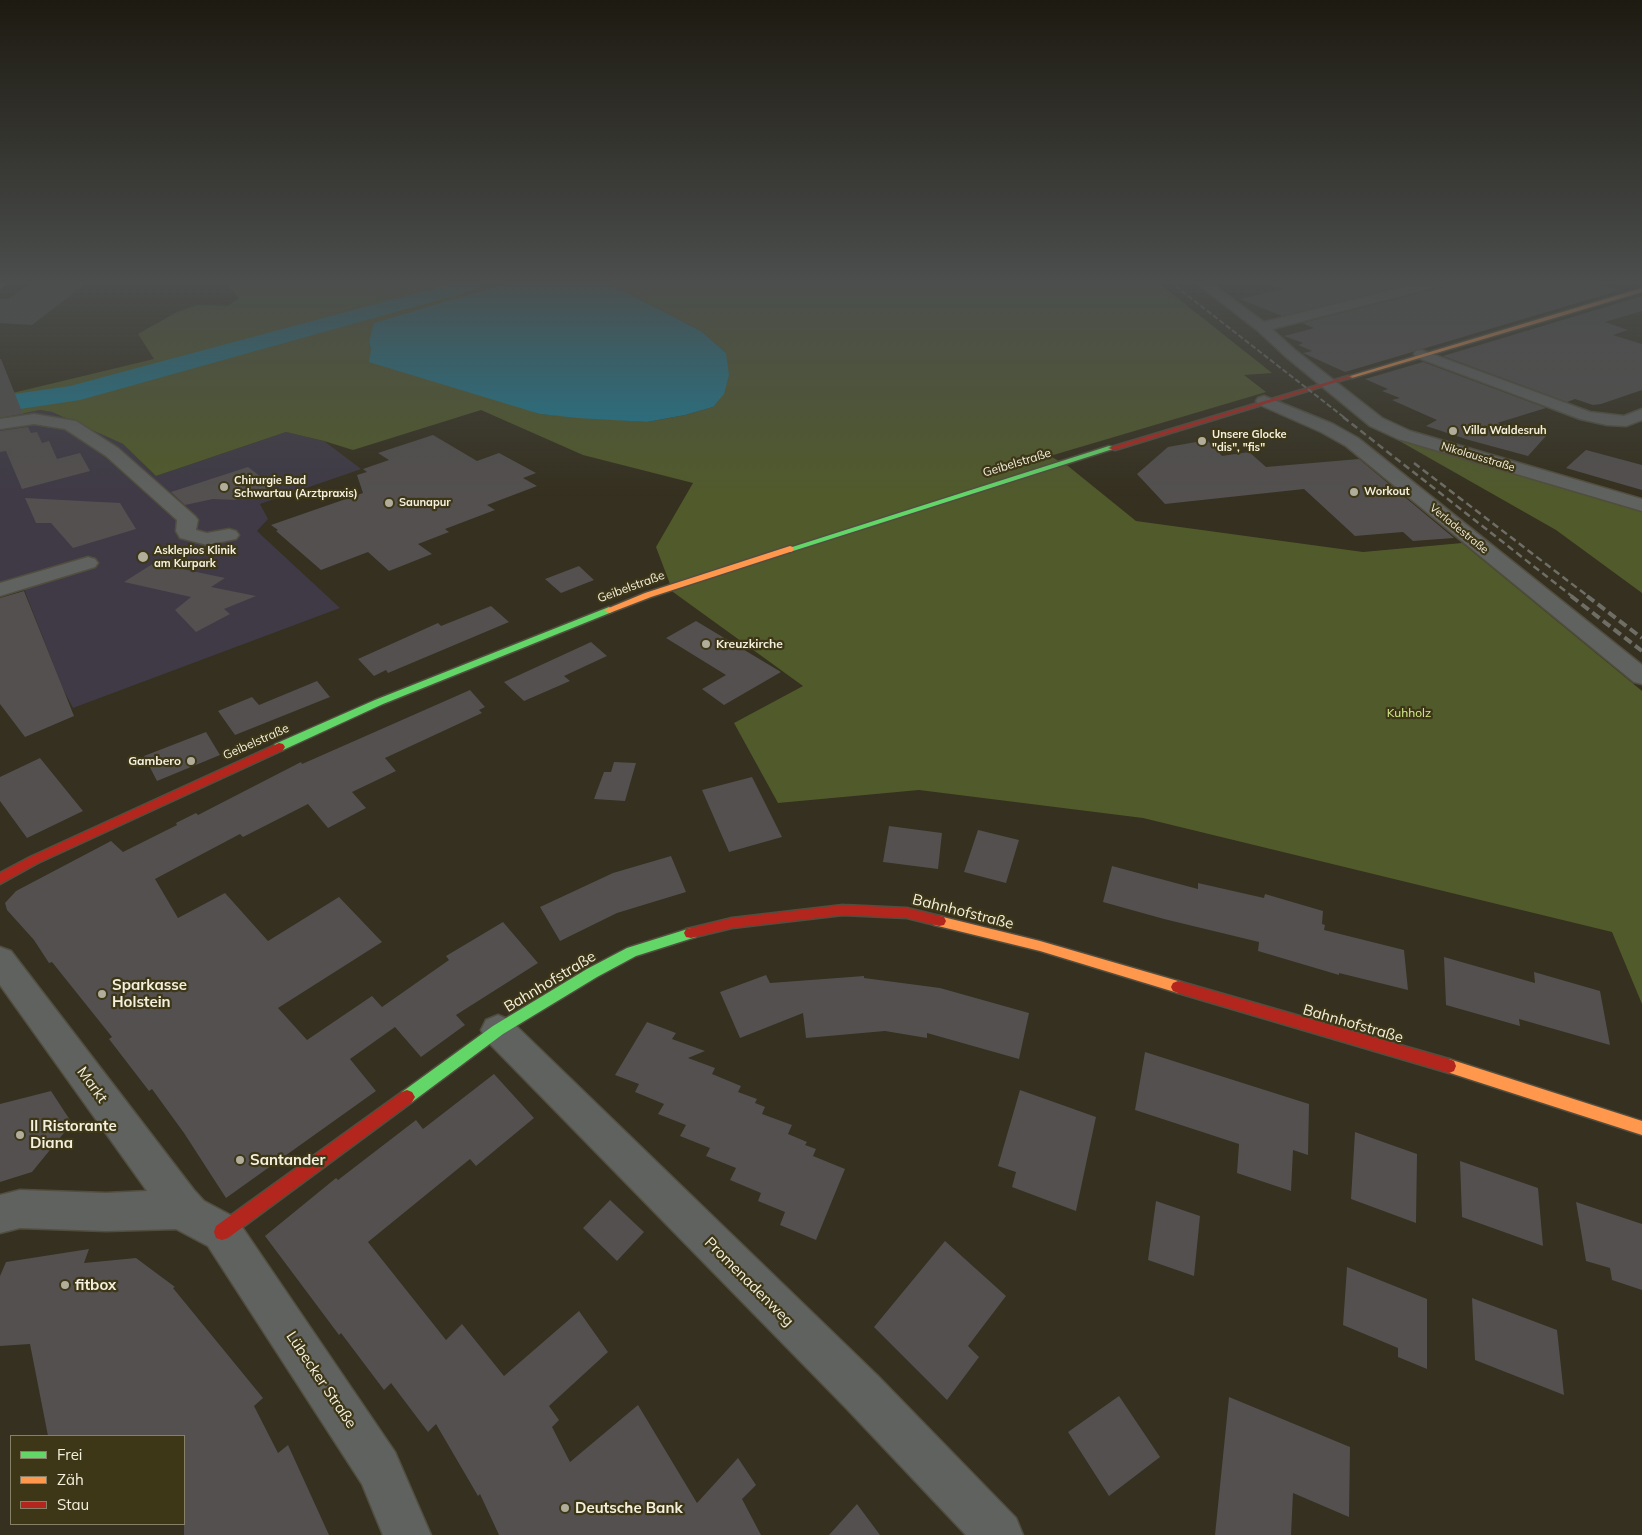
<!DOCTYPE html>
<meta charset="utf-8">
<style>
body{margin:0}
#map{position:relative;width:1642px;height:1535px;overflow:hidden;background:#35301f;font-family:Mulish,sans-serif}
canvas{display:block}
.legend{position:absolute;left:10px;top:1435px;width:175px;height:90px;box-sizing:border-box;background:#3d3617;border:1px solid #868067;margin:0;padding:6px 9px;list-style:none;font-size:15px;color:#f4f0de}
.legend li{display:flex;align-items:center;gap:10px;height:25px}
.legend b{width:25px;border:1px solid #868067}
</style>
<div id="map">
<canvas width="1642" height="1535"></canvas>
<ul class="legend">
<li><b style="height:6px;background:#63d668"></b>Frei</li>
<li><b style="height:6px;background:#ff974d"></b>Zäh</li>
<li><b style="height:6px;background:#b3261e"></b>Stau</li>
</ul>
</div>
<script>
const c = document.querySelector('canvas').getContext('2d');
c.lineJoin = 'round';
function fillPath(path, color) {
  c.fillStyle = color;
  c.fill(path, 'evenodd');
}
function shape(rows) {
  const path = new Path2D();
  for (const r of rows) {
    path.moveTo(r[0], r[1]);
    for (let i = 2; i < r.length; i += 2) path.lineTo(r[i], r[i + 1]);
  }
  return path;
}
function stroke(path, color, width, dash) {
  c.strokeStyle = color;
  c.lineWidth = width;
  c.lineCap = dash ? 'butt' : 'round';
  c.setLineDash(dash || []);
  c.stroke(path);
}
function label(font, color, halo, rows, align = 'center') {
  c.font = font + ' Mulish,sans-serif';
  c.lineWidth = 4.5;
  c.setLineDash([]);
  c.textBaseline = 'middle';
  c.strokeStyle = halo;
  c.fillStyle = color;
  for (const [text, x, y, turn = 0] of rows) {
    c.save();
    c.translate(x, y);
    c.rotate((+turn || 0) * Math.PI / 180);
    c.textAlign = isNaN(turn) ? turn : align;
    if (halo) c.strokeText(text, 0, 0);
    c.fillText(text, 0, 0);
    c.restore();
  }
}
fillPath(shape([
 [40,410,52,412,123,444,156,476,286,432,324,441,361,469,260,504,268,519,257,531,340,608,73,708,63,689,22,584,0,590,0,418]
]), '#3f3a46');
fillPath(shape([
 [224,281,529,281,369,342,371,350,540,414,647,422,685,415,713,407,726,353,701,331,604,281,1156,281,1272,373,1244,375,1266,392,1050,456,1068,466,1136,521,1363,552,1462,543,1642,691,1642,1004,1612,932,1143,818,919,790,778,803,734,723,803,686,673,592,656,547,693,483,583,455,481,410,353,450,324,441,286,432,156,476,123,444,52,412,40,410,0,418,0,396,154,359,138,334,177,312,197,305,228,306,239,298],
 [1396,439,1642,512,1642,593,1556,530]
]), '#515a2b');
fillPath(shape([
 [515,281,604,281,701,331,726,353,729,375,724,394,713,407,685,415,647,422,578,418,540,414,369,362,371,350,369,342,374,323]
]), '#1d7d95');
fillPath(shape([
 [461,281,495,281,492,285,80,400,0,412,0,396,70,386,461,281]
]), '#1d7d95');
fillPath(shape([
 [34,281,89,281,32,325,0,323,0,299,8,299],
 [1268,281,1421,281,1282,316,1240,299,1283,289,1268,284],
 [1451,281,1589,281,1621,290,1345,372,1303,353,1312,351,1298,345,1303,343,1284,336,1314,328,1302,323,1447,286],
 [1642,296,1642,311,1605,322,1628,330,1613,335,1642,344,1642,390,1601,404,1593,405,1575,399,1567,402,1443,356],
 [0,359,1,359,23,414,0,417],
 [1423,362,1546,408,1497,423,1546,436,1528,456,1469,440,1426,426,1437,420,1392,400,1400,398,1382,391,1388,389,1365,379],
 [28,427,31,433,37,432,42,443,49,441,57,459,80,453,90,471,22,489,6,451,0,452,0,431],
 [433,435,477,461,499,453,536,473,523,478,537,486,487,505,495,510,445,529,449,532,418,544,432,554,389,571,368,552,321,570,276,531,278,530,271,525,363,493,357,475,367,472,363,469,389,460,378,453],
 [1207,440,1222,456,1249,452,1266,467,1359,459,1454,538,1413,541,1403,532,1355,536,1304,489,1165,504,1137,474,1168,447],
 [1586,450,1642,465,1642,490,1566,468],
 [248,467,274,487,235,500,213,499,185,505,171,492],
 [25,498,120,503,136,529,73,548,51,523,36,523],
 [154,563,225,578,211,587,256,596,224,609,230,614,196,632,175,610,191,597,124,582],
 [579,566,594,580,561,593,545,579],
 [24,591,74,716,25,737,0,704,0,598],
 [491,606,509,622,388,673,386,670,374,676,358,659,438,623,441,626],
 [696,621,781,672,724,705,702,689,726,675,666,638],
 [591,642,607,656,564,676,570,681,524,701,504,682],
 [317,681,330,697,235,735,218,711,252,697,259,705],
 [470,690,485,707,479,710,482,713,385,758,396,771,352,792,366,808,328,828,308,804,243,837,240,834,155,879,178,918,225,893,268,941,339,897,382,942,278,1008,307,1040,372,996,382,1007,449,960,446,956,503,922,538,963,456,1015,465,1025,421,1057,395,1027,350,1059,376,1091,226,1198,184,1133,152,1089,149,1091,109,1039,112,1037,52,962,49,963,34,940,7,910,5,903,16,891,111,841,123,852,177,825,176,823,196,813,198,815,301,762,302,764,318,757],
 [206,732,220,755,157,781,144,756],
 [40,758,83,811,27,838,0,801,0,777],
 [614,762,636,763,625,801,594,799,604,772,611,772],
 [752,777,782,837,729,852,702,790],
 [889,826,942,833,938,869,883,862],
 [978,830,1019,840,1006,883,964,872],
 [671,856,686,892,617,913,560,941,540,907,613,873],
 [1112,866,1198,889,1198,883,1264,898,1265,894,1323,911,1322,924,1325,925,1324,930,1404,950,1408,990,1339,973,1339,975,1258,951,1259,942,1164,919,1103,902],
 [1444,957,1535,983,1534,972,1600,991,1610,1045,1519,1019,1520,1026,1446,1005],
 [766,975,770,983,864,976,864,978,940,988,1029,1013,1019,1059,927,1033,927,1038,885,1031,806,1038,803,1013,740,1038,720,992],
 [647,1022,676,1033,672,1039,705,1051,688,1058,715,1068,712,1074,741,1086,738,1092,757,1099,755,1103,765,1107,762,1114,792,1125,788,1134,807,1142,805,1145,816,1149,813,1156,845,1169,816,1240,780,1225,785,1212,758,1201,761,1193,730,1180,736,1168,706,1156,710,1148,680,1136,686,1125,658,1114,664,1104,635,1092,639,1084,615,1075],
 [1145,1052,1309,1104,1308,1155,1293,1150,1291,1191,1237,1173,1239,1144,1135,1110],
 [494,1074,534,1118,476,1166,470,1159,368,1242,446,1340,462,1324,504,1376,579,1311,608,1352,549,1406,559,1420,552,1427,570,1462,638,1405,697,1503,738,1458,756,1485,742,1499,761,1535,499,1535,480,1494,478,1496,436,1424,428,1432,391,1383,384,1390,341,1333,339,1335,265,1236,336,1178,338,1180,416,1120,423,1129],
 [1020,1090,1096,1117,1076,1211,1012,1187,1016,1172,998,1166],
 [51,1091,72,1123,32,1172,0,1182,0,1104],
 [1355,1132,1417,1154,1416,1223,1351,1199],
 [1460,1161,1538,1188,1543,1246,1462,1217],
 [610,1200,644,1232,617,1261,583,1228],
 [1156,1201,1200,1216,1194,1276,1148,1260],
 [1576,1202,1642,1224,1642,1290,1612,1280,1610,1268,1586,1261],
 [945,1241,1006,1296,968,1346,979,1357,947,1400,874,1327],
 [89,1249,84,1263,136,1258,175,1287,173,1288,263,1398,254,1406,278,1453,288,1445,329,1535,184,1535,184,1436,48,1436,30,1344,0,1346,0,1276,6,1262],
 [1347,1267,1427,1299,1427,1369,1398,1357,1398,1348,1343,1325],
 [1472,1298,1557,1330,1564,1395,1475,1360],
 [1119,1396,1160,1457,1109,1496,1068,1432],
 [1229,1397,1350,1447,1349,1517,1293,1493,1291,1535,1215,1535],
 [857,1504,880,1535,829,1535]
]), '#53504f');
const street = shape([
 [1194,281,1208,281,1264,322,1428,281,1449,281,1447,284,1272,329,1295,350,1382,418,1410,431,1642,499,1642,511,1398,439,1370,426,1285,356,1257,330,1194,281],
 [1421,350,1590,412,1624,416,1642,409,1642,420,1626,426,1607,425,1580,419,1416,357,1414,354,1416,351,1421,350],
 [1264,396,1333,424,1358,438,1642,665,1642,684,1634,682,1346,446,1321,432,1258,404,1256,401,1258,398,1264,396],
 [34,414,76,421,118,448,195,516,198,520,196,530,207,533,229,529,236,531,239,535,236,539,207,545,180,538,176,531,177,520,106,456,65,429,34,424,0,429,0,419,34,414],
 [88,557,95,559,98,563,95,567,0,596,0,583,88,557],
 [0,947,11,951,194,1190,204,1201,236,1218,395,1452,431,1535,383,1535,362,1484,208,1246,176,1229,106,1231,20,1228,0,1233,0,1195,20,1190,106,1193,147,1191,0,985,0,947],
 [498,1015,510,1020,878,1376,1016,1518,1023,1535,966,1535,846,1408,486,1040,481,1030,486,1020,498,1015]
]);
const fast = shape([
 [4,281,10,281,0,288,0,283,4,281],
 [1109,446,1116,448,793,551,790,552,786,549,1109,446],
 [609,607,614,610,612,612,383,704,283,750,275,750,273,747,275,744,375,700,609,607],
 [691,928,696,929,698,933,696,937,636,956,597,977,503,1034,412,1102,407,1104,402,1102,399,1097,402,1092,493,1026,587,969,627,948,691,928]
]);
const slow = shape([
 [1642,288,1642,292,1352,378,1347,377,1642,288],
 [790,546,793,547,793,551,651,597,612,612,609,613,604,610,645,593,790,546],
 [939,916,1040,941,1178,981,1183,983,1185,987,1183,991,1178,993,1040,951,934,925,932,921,934,917,939,916],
 [1449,1059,1642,1121,1642,1135,1444,1071,1442,1066,1444,1061,1449,1059]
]);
const jam = shape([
 [1348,376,1353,377,1115,450,1108,448,1348,376],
 [279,743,283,744,285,747,283,750,38,863,0,884,0,873,30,857,279,743],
 [843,905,907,908,944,917,946,921,944,925,939,926,907,918,843,915,732,928,691,938,686,937,684,933,686,929,691,928,732,918,843,905],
 [1178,981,1449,1059,1454,1061,1456,1066,1454,1071,1449,1073,1178,993,1173,991,1171,987,1173,983,1178,981],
 [407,1090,412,1092,415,1097,412,1102,228,1238,222,1240,216,1238,214,1232,216,1226,402,1092,407,1090]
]);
stroke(street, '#524e3f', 3);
stroke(fast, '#524e3f', 3);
stroke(slow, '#524e3f', 3);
stroke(jam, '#524e3f', 3);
fillPath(street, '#5f625f');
fillPath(fast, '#63d668');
fillPath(slow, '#ff974d');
fillPath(jam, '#b3261e');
stroke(shape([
 [1169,281,1345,418]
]), '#6e6e66', 2, [5.5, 2.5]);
stroke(shape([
 [1343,417,1573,597],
 [1414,463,1589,597]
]), '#6e6e66', 2.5, [7, 4]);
stroke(shape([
 [1571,596,1642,651],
 [1587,596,1642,638]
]), '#6e6e66', 4, [9, 4.5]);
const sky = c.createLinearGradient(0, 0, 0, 496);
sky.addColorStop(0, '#1d1a11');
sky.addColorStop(0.57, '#4b4e4d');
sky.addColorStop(1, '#4b4e4d00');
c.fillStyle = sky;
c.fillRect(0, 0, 1642, 496);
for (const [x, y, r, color] of [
 [1453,431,5,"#b1ad9b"],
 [1202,441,5,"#b1ad9b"],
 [224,487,5,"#b1ad9b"],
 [1354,492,5,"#b1ad9b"],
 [389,503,5,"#b1ad9b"],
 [143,557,6,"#b1ad9b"],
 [706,644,5,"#b1ad9b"],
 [191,761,5,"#b1ad9b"],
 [102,994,5,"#b1ad9b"],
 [20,1135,5,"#b1ad9b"],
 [240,1160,5,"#b1ad9b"],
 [65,1285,5,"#b1ad9b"],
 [565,1508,5,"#b1ad9b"]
]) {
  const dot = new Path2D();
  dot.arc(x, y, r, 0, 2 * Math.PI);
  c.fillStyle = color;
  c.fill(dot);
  stroke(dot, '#3d3617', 2);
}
label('bold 11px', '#f4f0de', '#3d3617', [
 ["Villa Waldesruh",1463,431],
 ["Unsere Glocke",1212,435],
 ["\"dis\", \"fis\"",1212,448],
 ["Chirurgie Bad",234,481],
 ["Schwartau (Arztpraxis)",234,494],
 ["Workout",1364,492],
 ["Saunapur",399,503],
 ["Asklepios Klinik",154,551],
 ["am Kurpark",154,564]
], 'left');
label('11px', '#f4f0de', '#3d3617', [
 ["Nikolausstraße",1478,457,17],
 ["Verladestraße",1459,529,39]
]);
label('12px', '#f4f0de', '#3d3617', [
 ["Geibelstraße",1017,463,-17],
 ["Geibelstraße",631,587,-20],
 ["Geibelstraße",256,742,-24]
]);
label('bold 12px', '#f4f0de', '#3d3617', [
 ["Kreuzkirche",716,644],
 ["Gambero",181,761,"right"]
], 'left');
label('12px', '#d8f18d', '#3d3617', [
 ["Kuhholz",1409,713]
]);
label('15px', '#f4f0de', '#3d3617', [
 ["Bahnhofstraße",963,912,14],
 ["Bahnhofstraße",550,982,-31],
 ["Bahnhofstraße",1353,1024,16],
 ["Markt",92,1085,54],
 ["Promenadenweg",749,1282,45],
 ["Lübecker Straße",321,1380,56]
]);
label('bold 15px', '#f4f0de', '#3d3617', [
 ["Sparkasse",112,985],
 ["Holstein",112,1002],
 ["Il Ristorante",30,1126],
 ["Diana",30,1143],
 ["Santander",250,1160],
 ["fitbox",75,1285],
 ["Deutsche Bank",575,1508]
], 'left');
</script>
